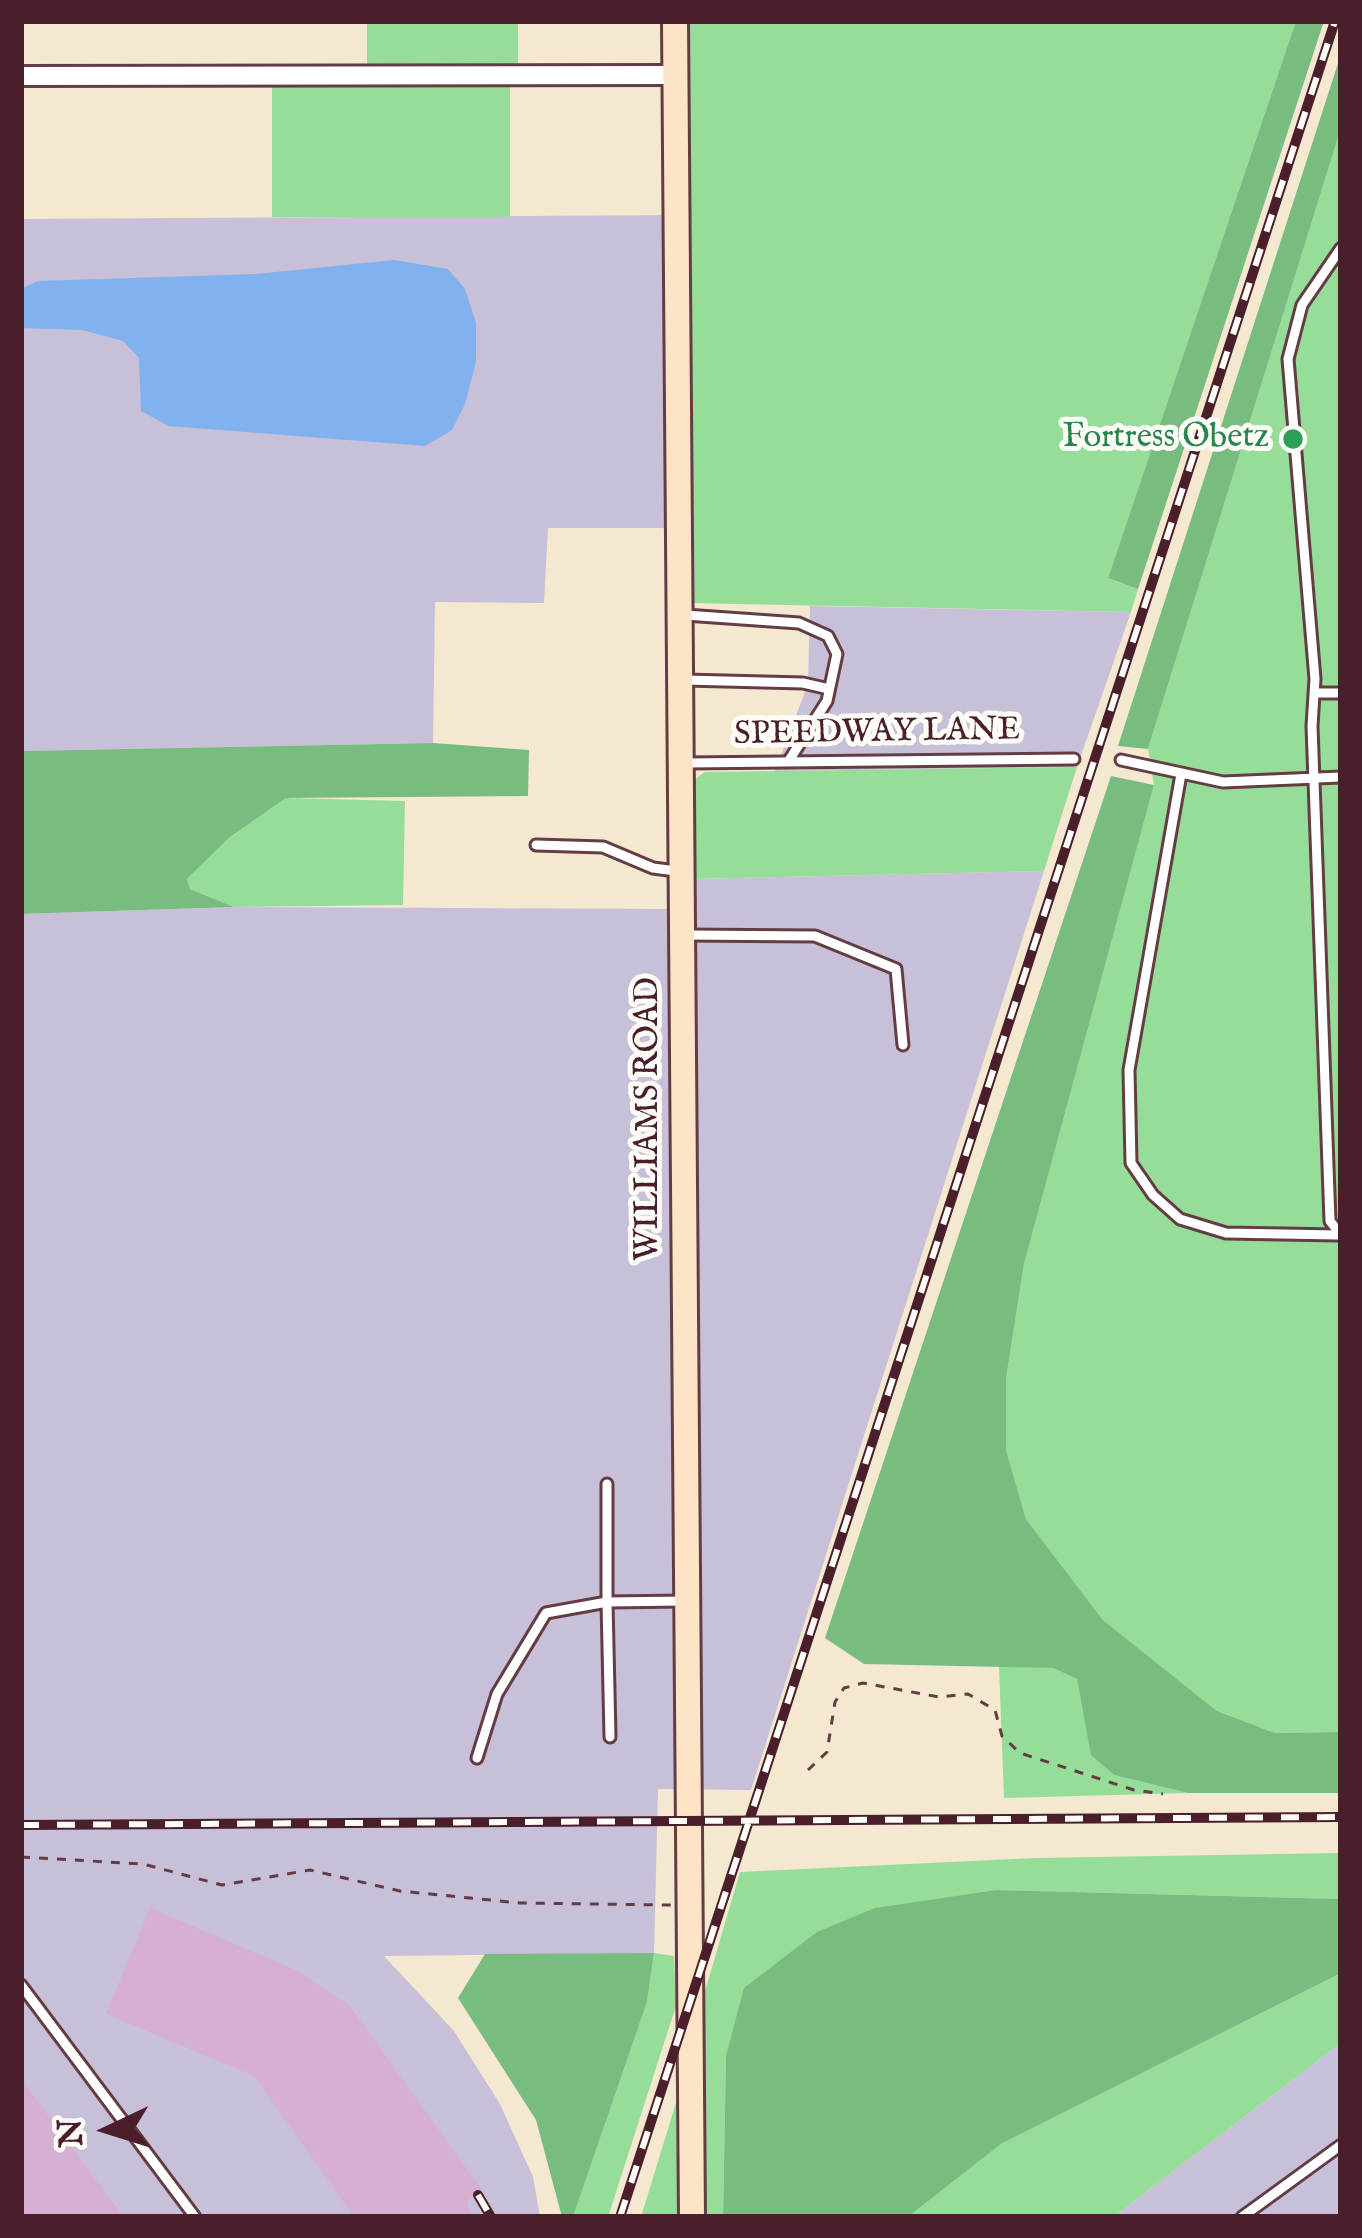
<!DOCTYPE html>
<style>
body{margin:0}
#map{position:relative;width:1362px;height:2238px;overflow:hidden;background:#f4e8d0;font-family:"IM FELL English",serif}
canvas{display:block}
.frame{position:absolute;inset:0;border:24px solid #4a1f2b;pointer-events:none}
.north{position:absolute;left:48px;top:2070px;width:120px;height:120px;-webkit-text-stroke:9px #fdfcf7;paint-order:stroke;rotate:266deg;font-size:33px;font-weight:700;line-height:48px;text-align:center;color:#4a1f2b}
.north::after{content:'';display:block;margin:auto;width:42px;height:54px;background:#4a1f2b;clip-path:polygon(50% 0,100% 100%,50% 72%,0 100%)}
</style>
<div id="map">
<canvas width="1362" height="2238"></canvas>
<div class="frame"></div>
<div class="north">N</div>
</div>
<script>
const c = document.querySelector('canvas').getContext('2d');
c.lineJoin = 'round';
function fillPath(path, color) {
  c.fillStyle = color;
  c.fill(path, 'evenodd');
}
function shape(rows) {
  const path = new Path2D();
  for (const r of rows) {
    path.moveTo(r[0], r[1]);
    for (let i = 2; i < r.length; i += 2) path.lineTo(r[i], r[i + 1]);
  }
  return path;
}
function stroke(path, color, width, dash) {
  c.strokeStyle = color;
  c.lineWidth = width;
  c.lineCap = dash ? 'butt' : 'round';
  c.setLineDash(dash || []);
  c.stroke(path);
}
function label(font, color, halo, rows, align = 'center') {
  c.font = font + ' "IM FELL English",serif';
  c.lineWidth = 10;
  c.setLineDash([]);
  c.textBaseline = 'middle';
  c.strokeStyle = halo;
  c.fillStyle = color;
  for (const [text, x, y, turn = 0] of rows) {
    c.save();
    c.translate(x, y);
    c.rotate((+turn || 0) * Math.PI / 180);
    c.textAlign = isNaN(turn) ? turn : align;
    if (halo) c.strokeText(text, 0, 0);
    c.fillText(text, 0, 0);
    c.restore();
  }
}
fillPath(shape([
 [686,215,689,528,548,528,544,603,435,602,433,743,21,751,21,219],
 [810,606,1131,612,1077,767,775,771,808,684],
 [1044,871,751,1790,658,1789,654,1953,384,1956,454,2031,500,2104,533,2177,540,2217,21,2217,21,914,234,907,670,909,691,879],
 [1341,2043,1341,2217,1113,2217]
]), '#c8bfd8');
fillPath(shape([
 [367,21,518,21,518,70,367,70],
 [684,21,1296,21,1108,578,1138,589,1131,612,689,603],
 [510,82,510,217,272,217,272,85],
 [1341,128,1341,1732,1275,1733,1217,1711,1103,1620,1026,1519,1006,1450,1006,1379,1024,1264,1154,785,1148,749],
 [1077,767,1044,871,691,879,691,782,705,772],
 [286,798,405,801,403,905,234,907,190,889,187,879,230,837],
 [999,1666,1053,1668,1077,1679,1092,1755,1114,1775,1188,1793,1004,1798],
 [1341,1853,1341,1899,997,1890,726,2056,723,2217,701,2217,698,2015,740,1872,1035,1858],
 [654,1953,674,1956,676,2006,608,2217,573,2217,647,2002],
 [1341,1973,1341,2043,1113,2217,908,2217,1001,2144],
 [679,2093,681,2217,641,2217]
]), '#95dd98');
fillPath(shape([
 [1296,21,1324,21,1138,589,1108,578],
 [1341,54,1341,128,1148,749,1118,746],
 [433,743,529,750,528,796,286,798,230,837,187,879,190,889,234,907,21,914,21,751],
 [1111,776,1154,785,1024,1264,1006,1379,1006,1450,1026,1519,1103,1620,1217,1711,1275,1733,1341,1732,1341,1793,1188,1793,1114,1775,1091,1755,1077,1679,1053,1668,864,1664,825,1638],
 [997,1890,1341,1899,1341,1973,1001,2144,908,2217,723,2217,726,2056,744,1988,817,1932,875,1908],
 [654,1953,647,2002,573,2217,562,2217,536,2120,458,1998,485,1954]
]), '#78bc80');
fillPath(shape([
 [394,260,448,269,465,289,476,323,476,362,465,404,452,430,425,446,169,426,141,411,139,358,123,341,82,330,21,328,21,289,38,281,256,274]
]), '#81b2ed');
fillPath(shape([
 [150,1908,298,1971,350,2006,482,2190,468,2200,470,2217,354,2217,254,2076,106,2014],
 [21,2079,124,2217,21,2217]
]), '#d5b0d2');
const lane = shape([
 [1341,248,1302,305,1288,359,1315,679,1312,726,1330,1221,1341,1235],
 [685,615,799,623,828,636,837,654,827,701,788,762],
 [685,680,803,683,829,689],
 [1314,693,1341,693],
 [1121,760,1223,782,1341,777],
 [686,763,1074,759],
 [1181,774,1129,1070,1131,1163,1153,1195,1180,1219,1226,1233,1338,1235],
 [536,845,603,847,653,868,676,871],
 [684,935,815,936,896,969,903,1045],
 [610,1737,607,1602,685,1601],
 [477,1758,497,1694,546,1613,607,1602,607,1484],
 [21,1985,195,2217],
 [1242,2217,1341,2145]
]);
const street = shape([
 [21,76,676,75]
]);
const secondary = shape([
 [675,21,692,2217]
]);
stroke(lane, '#643d44', 15);
stroke(street, '#643d44', 24);
stroke(secondary, '#643d44', 30);
stroke(shape([
 [808,1770,827,1752,835,1702,844,1688,863,1683,939,1697,968,1694,995,1710,1002,1736,1020,1753,1134,1790,1163,1794],
 [21,1857,143,1864,222,1885,310,1870,400,1891,520,1903,671,1905]
]), '#643d44', 3, [9, 9]);
stroke(lane, '#fff', 9);
stroke(street, '#fff', 18);
stroke(secondary, '#fee4c6', 24);
const rail = shape([
 [21,1825,1341,1817],
 [478,2195,491,2217],
 [620,2217,1335,21]
]);
stroke(rail, '#4a1f2b', 10);
stroke(rail, '#fdfcf7', 6, [18]);
for (const [x, y, r, color] of [
 [1293,439,12,"#2e9e5b"]
]) {
  const dot = new Path2D();
  dot.arc(x, y, r, 0, 2 * Math.PI);
  c.fillStyle = color;
  c.fill(dot);
  stroke(dot, '#fdfcf7', 4.5);
}
label('33px', '#27864d', '#fdfcf7', [
 ["Fortress Obetz",1269,439]
], 'right');
label('33px', '#4a1f2b', '#fdfcf7', [
 ["SPEEDWAY LANE",877,734,-1],
 ["WILLIAMS ROAD",650,1119,-90]
]);
</script>
